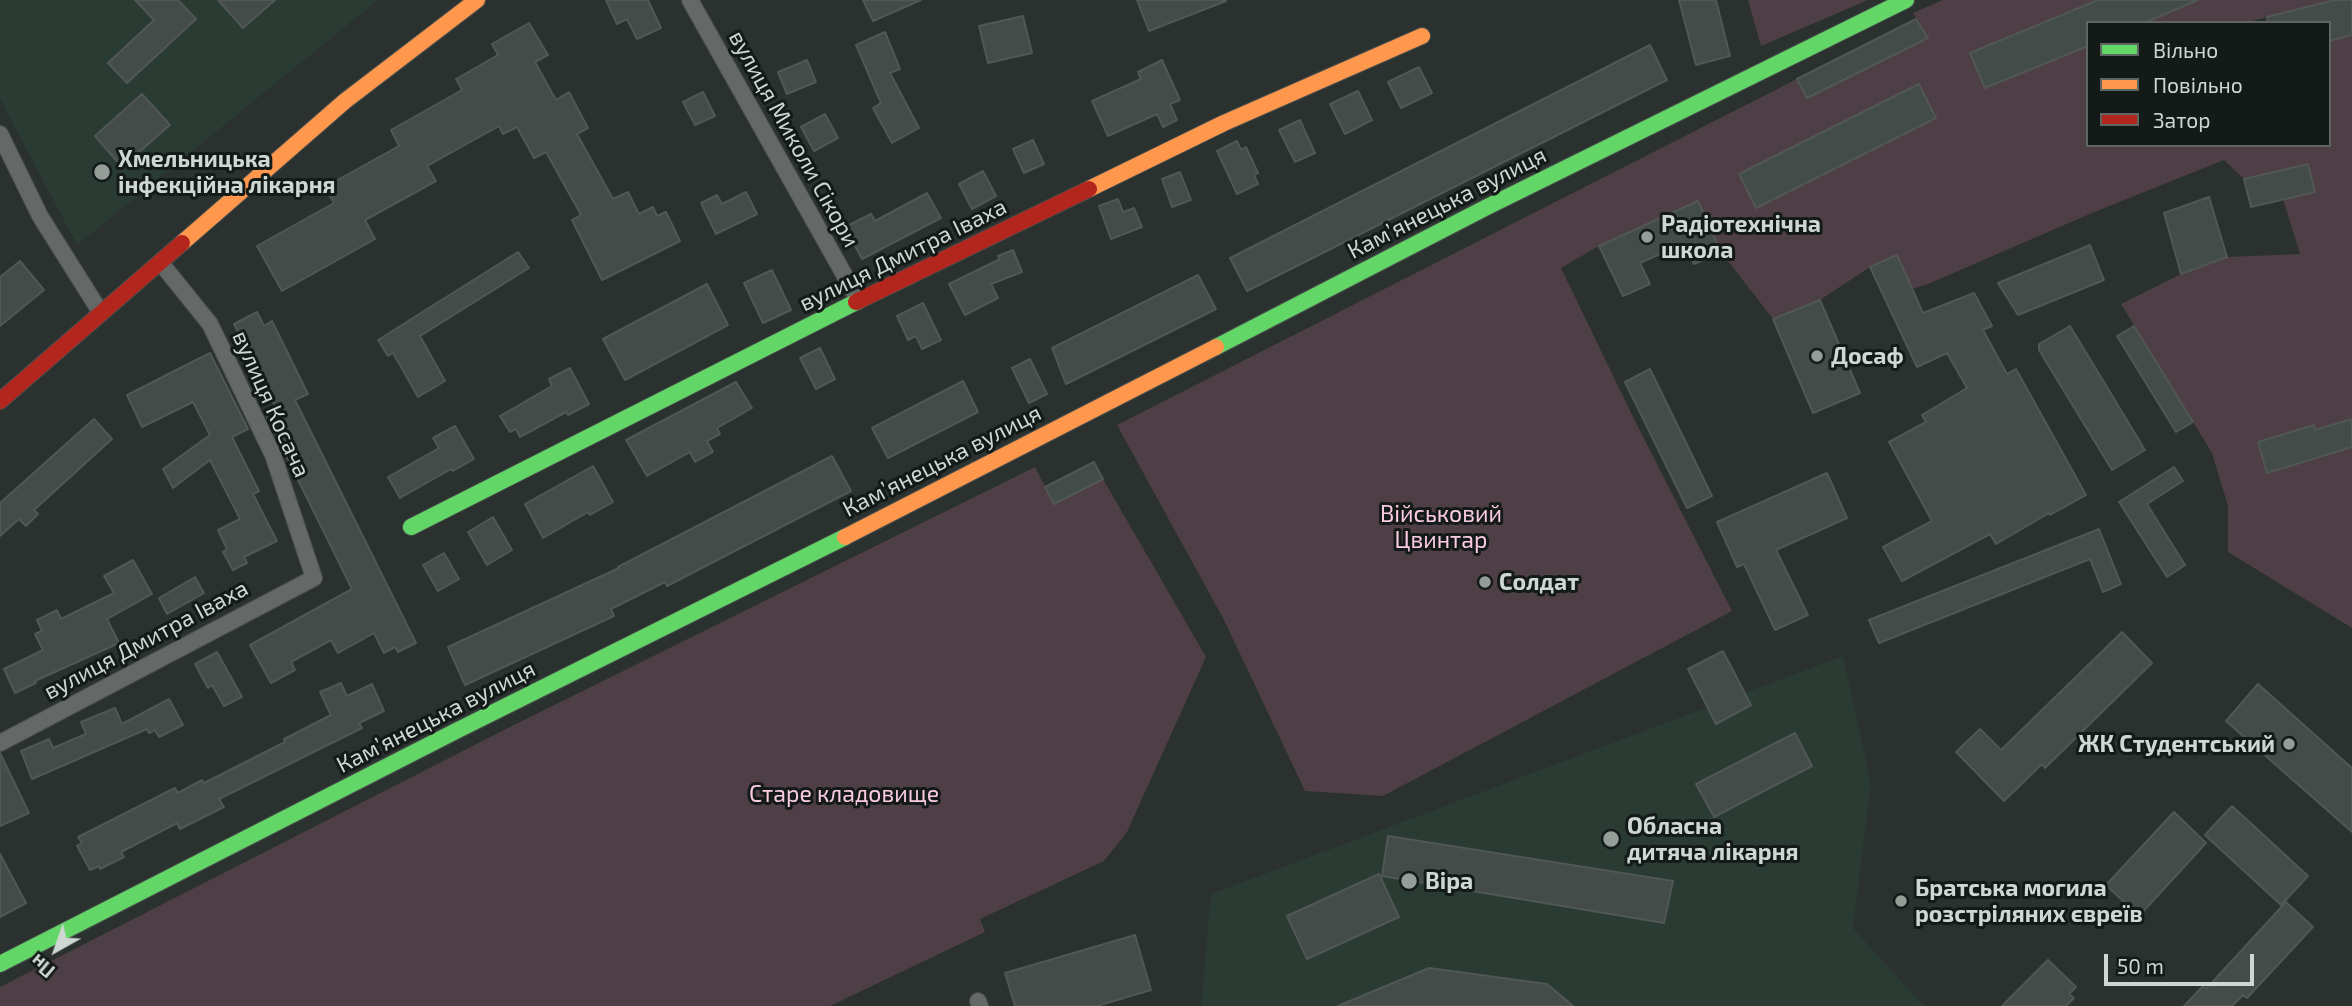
<!DOCTYPE html>
<meta charset="utf-8">
<style>
body{margin:0}
#map{position:relative;width:2352px;height:1006px;overflow:hidden;background:#2a312e;font-family:"Exo 2",sans-serif}
canvas{display:block}
.legend{position:absolute;left:2086px;top:21px;width:245px;height:126px;box-sizing:border-box;background:#141a17;border:2px solid #5f6662;margin:0;padding:9px 12px;list-style:none;font-size:21px;color:#cfd7d3}
.legend li{display:flex;align-items:center;gap:14px;height:35px}
.legend b{width:35px;border:2px solid #5f6662}
.north{position:absolute;left:21px;top:915px;width:70px;height:70px;-webkit-text-stroke:5px #141a17;paint-order:stroke;rotate:220deg;font-size:19px;font-weight:700;line-height:28px;text-align:center;color:#cfd7d3}
.north::after{content:'';display:block;margin:auto;width:24px;height:32px;background:#cfd7d3;clip-path:polygon(50% 0,100% 100%,50% 72%,0 100%)}
.scale{position:absolute;left:2104px;top:954px;width:150px;height:32px;box-sizing:border-box;border:4px solid #cfd7d3;border-top:0;padding-left:9px;font-size:21px;line-height:24px;white-space:nowrap;color:#cfd7d3;-webkit-text-stroke:5px #141a17;paint-order:stroke}
</style>
<div id="map">
<canvas width="2352" height="1006"></canvas>
<ul class="legend">
<li><b style="height:9px;background:#63d668"></b>Вільно</li>
<li><b style="height:9px;background:#ff974d"></b>Повільно</li>
<li><b style="height:9px;background:#b3261e"></b>Затор</li>
</ul>
<div class="north">Пн</div>
<div class="scale">50 m</div>
</div>
<script>
const c = document.querySelector('canvas').getContext('2d');
c.lineJoin = 'round';
function fillPath(path, color) {
  c.fillStyle = color;
  c.fill(path, 'evenodd');
}
function shape(rows) {
  const path = new Path2D();
  for (const r of rows) {
    path.moveTo(r[0], r[1]);
    for (let i = 2; i < r.length; i += 2) path.lineTo(r[i], r[i + 1]);
  }
  return path;
}
function stroke(path, color, width, dash) {
  c.strokeStyle = color;
  c.lineWidth = width;
  c.lineCap = dash ? 'butt' : 'round';
  c.setLineDash(dash || []);
  c.stroke(path);
}
function label(font, color, halo, rows, align = 'center') {
  c.font = font + ' "Exo 2",sans-serif';
  c.lineWidth = 6;
  c.setLineDash([]);
  c.textBaseline = 'middle';
  c.strokeStyle = halo;
  c.fillStyle = color;
  for (const [text, x, y, turn = 0] of rows) {
    c.save();
    c.translate(x, y);
    c.rotate((+turn || 0) * Math.PI / 180);
    c.textAlign = isNaN(turn) ? turn : align;
    if (halo) c.strokeText(text, 0, 0);
    c.fillText(text, 0, 0);
    c.restore();
  }
}
fillPath(shape([
 [0,0,378,0,77,245,0,99],
 [1843,656,1871,784,1853,928,1924,1006,1201,1006,1211,894]
]), '#2a3b33');
fillPath(shape([
 [1748,0,1868,0,1761,46],
 [1943,0,2335,0,2244,23,2088,23,2088,145,2329,145,2329,41,2352,35,2352,628,2228,552,2228,506,2212,453,2121,304,2181,274,2227,257,2300,254,2283,199,2315,192,2308,164,2244,179,2224,160,2092,213,1928,284,1912,289,1870,267,1820,300,1773,319,1721,252,1697,201,1599,246,1561,268,1635,421,1732,611,1383,796,1305,791,1224,620,1117,425,1797,79,1807,98,1927,38,1913,13],
 [1035,467,1054,504,1103,479,1206,657,1127,832,1104,861,980,919,985,932,830,1006,0,1006,0,987,506,729]
]), '#4e3f47');
const building = shape([
 [135,0,178,0,196,19,127,83,108,63,154,20,135,0],
 [218,0,275,0,243,28,218,0],
 [606,0,648,0,661,28,637,39,627,19,617,24,606,0],
 [863,0,921,0,873,21,863,0],
 [1137,0,1226,0,1226,1,1149,31,1137,0],
 [1679,0,1716,0,1730,56,1696,65,1679,0],
 [2098,0,2198,0,2144,23,2088,23,2088,46,1985,88,1970,53,2098,0],
 [2335,0,2352,0,2352,35,2329,41,2329,23,2268,23,2267,17,2335,0],
 [1023,16,1032,53,988,63,979,26,1023,16],
 [1916,19,1928,38,1807,98,1797,79,1916,19],
 [529,23,548,55,535,62,556,100,569,92,588,128,577,134,613,199,628,192,639,214,653,207,657,216,666,212,680,241,602,280,572,220,581,215,546,152,534,158,517,127,503,134,499,126,427,166,436,181,365,220,375,239,282,291,257,246,334,203,325,187,399,146,391,130,462,90,456,79,498,55,492,44,529,23],
 [885,32,900,69,890,73,919,128,892,143,873,108,881,103,856,45,885,32],
 [1650,45,1667,80,1247,291,1230,258,1650,45],
 [807,60,816,82,787,94,778,72,807,60],
 [1162,60,1180,100,1170,104,1177,120,1163,127,1157,114,1108,136,1092,101,1141,79,1138,72,1162,60],
 [1419,67,1432,93,1401,108,1388,82,1419,67],
 [1919,84,1936,118,1756,208,1739,174,1919,84],
 [1358,91,1372,120,1345,134,1330,104,1358,91],
 [703,92,715,116,695,125,683,102,703,92],
 [142,94,170,125,122,167,95,136,142,94],
 [825,114,838,138,814,151,801,127,825,114],
 [1300,120,1315,153,1295,162,1279,130,1300,120],
 [1033,140,1044,164,1024,173,1013,149,1033,140],
 [1237,141,1241,150,1246,147,1258,173,1254,175,1258,184,1237,194,1217,151,1237,141],
 [2308,164,2315,192,2251,207,2244,179,2308,164],
 [983,171,996,196,972,209,959,184,983,171],
 [1180,172,1191,200,1172,207,1162,179,1180,172],
 [746,192,757,214,716,234,701,203,717,195,722,204,746,192],
 [927,193,941,218,862,259,845,227,871,214,875,221,927,193],
 [2209,197,2227,257,2181,274,2164,213,2209,197],
 [1118,199,1123,212,1134,208,1142,227,1111,239,1099,206,1118,199],
 [1698,201,1721,252,1694,264,1684,243,1640,263,1650,284,1623,296,1599,246,1698,201],
 [2090,245,2104,280,2018,315,1998,283,2090,245],
 [1013,250,1022,272,991,284,998,298,965,315,949,284,1000,259,998,256,1013,250],
 [518,252,529,268,420,336,445,381,418,397,393,353,388,356,378,340,518,252],
 [1897,255,1923,313,1974,293,1992,326,1983,330,2007,374,2016,369,2086,495,2050,515,2049,513,1996,544,1990,534,1902,581,1883,547,1932,521,1889,442,1926,422,1922,415,1967,388,1947,353,1917,367,1870,267,1897,255],
 [20,261,44,290,0,326,0,277,20,261],
 [772,270,791,310,763,323,744,283,772,270],
 [1198,275,1216,309,1066,384,1052,348,1198,275],
 [707,284,728,325,625,380,603,339,707,284],
 [1820,300,1860,393,1813,413,1773,319,1820,300],
 [923,303,941,340,922,349,916,336,908,340,897,316,923,303],
 [257,312,264,326,272,321,308,394,295,400,416,643,398,652,395,647,384,653,374,633,338,653,331,640,291,662,295,670,271,683,250,645,352,589,266,415,277,410,234,324,257,312],
 [2070,326,2145,450,2112,470,2039,350,2039,344,2070,326],
 [2134,326,2193,422,2176,432,2117,336,2134,326],
 [820,348,835,379,816,389,800,358,820,348],
 [210,353,248,429,232,437,259,491,253,494,277,541,244,557,247,563,233,570,223,552,227,549,218,530,240,519,210,460,173,488,163,469,210,435,193,402,142,427,127,395,210,353],
 [1030,359,1047,394,1029,403,1012,368,1030,359],
 [570,368,589,404,568,415,566,412,520,437,516,429,510,432,500,416,552,386,549,379,570,368],
 [1650,369,1712,496,1687,508,1625,382,1650,369],
 [963,381,978,412,888,458,872,428,963,381],
 [736,382,752,408,717,428,720,434,707,441,713,452,695,462,690,452,647,476,626,440,736,382],
 [94,419,112,439,34,510,38,514,26,526,19,519,0,536,0,503,94,419],
 [2352,419,2352,447,2267,473,2258,442,2314,425,2315,430,2352,419],
 [455,426,474,459,453,471,451,469,400,498,388,477,439,448,433,438,455,426],
 [832,456,851,491,667,586,665,582,611,609,614,616,465,685,448,647,619,568,618,567,832,456],
 [1094,462,1103,479,1054,504,1045,487,1094,462],
 [593,466,613,502,590,515,588,512,543,538,525,504,593,466],
 [2174,467,2183,481,2147,504,2185,565,2167,577,2119,502,2174,467],
 [1827,473,1847,518,1776,550,1808,615,1775,630,1744,564,1737,567,1717,522,1827,473],
 [493,517,512,550,487,565,468,532,493,517],
 [2099,529,2121,584,2103,592,2090,559,1879,643,1869,620,2099,529],
 [444,553,459,579,438,591,423,565,444,553],
 [133,560,152,594,107,619,119,643,35,681,36,683,15,693,4,669,43,650,35,634,42,631,37,620,57,610,61,619,114,593,104,576,133,560],
 [195,577,204,593,167,614,159,598,195,577],
 [2122,632,2152,663,2045,768,2042,764,2004,801,1956,752,1980,729,2001,750,2122,632],
 [1723,651,1751,705,1716,724,1688,669,1723,651],
 [217,652,242,697,224,706,212,685,208,688,195,664,217,652],
 [341,683,347,696,372,684,384,711,359,723,362,728,219,799,224,807,180,829,177,823,121,852,124,857,100,869,99,866,90,870,77,846,82,843,78,837,175,788,178,793,202,780,204,783,285,742,284,739,331,715,320,692,341,683],
 [2258,684,2352,768,2352,832,2226,721,2258,684],
 [169,699,183,725,159,737,155,730,149,733,147,729,32,779,21,751,49,739,53,748,86,734,81,722,115,708,122,724,169,699],
 [1795,733,1812,766,1714,817,1696,784,1795,733],
 [0,753,29,813,0,826,0,753],
 [2232,806,2308,876,2281,905,2205,835,2232,806],
 [2174,812,2206,843,2139,916,2106,885,2174,812],
 [1388,836,1673,881,1664,923,1382,876,1388,836],
 [0,854,26,903,0,917,0,854],
 [1379,874,1399,917,1307,959,1287,916,1379,874],
 [2286,902,2313,927,2247,998,2243,995,2232,1006,2184,1006,2203,986,2206,989,2286,902],
 [1135,935,1151,990,1097,1006,1015,1006,1005,973,1135,935],
 [2048,960,2076,987,2069,994,2074,998,2066,1006,2002,1006,2048,960],
 [1429,968,1547,984,1573,1006,1338,1006,1429,968]
]);
fillPath(building, '#434c48');
stroke(building, '#515754', 2);
const street = shape([
 [690,0,859,301],
 [0,134,40,216,101,313],
 [0,743,314,578,273,455,210,324,160,262],
 [978,1001,980,1006]
]);
const fast = shape([
 [1216,347,1487,207,1906,0],
 [411,527,856,302],
 [0,964,456,731,845,537]
]);
const slow = shape([
 [1089,189,1224,123,1422,36],
 [182,243,345,101,477,0],
 [845,537,1216,347]
]);
const jam = shape([
 [856,302,1089,189],
 [0,401,182,243]
]);
stroke(street, '#484e4c', 18);
stroke(fast, '#484e4c', 18);
stroke(slow, '#484e4c', 18);
stroke(jam, '#484e4c', 18);
stroke(street, '#646866', 16);
stroke(fast, '#63d668', 16);
stroke(slow, '#ff974d', 16);
stroke(jam, '#b3261e', 16);
for (const [x, y, r, color] of [
 [102,172,9,"#959d99"],
 [1647,237,7,"#959d99"],
 [1817,356,7,"#959d99"],
 [1485,582,7,"#959d99"],
 [2289,744,7,"#959d99"],
 [1611,839,9,"#959d99"],
 [1409,881,9,"#959d99"],
 [1901,901,7,"#959d99"]
]) {
  const dot = new Path2D();
  dot.arc(x, y, r, 0, 2 * Math.PI);
  c.fillStyle = color;
  c.fill(dot);
  stroke(dot, '#141a17', 2.5);
}
label('23px', '#cfd7d3', '#141a17', [
 ["вулиця Миколи Сікори",794,139,61],
 ["Камʼянецька вулиця",1447,203,-27],
 ["вулиця Дмитра Іваха",903,255,-26],
 ["вулиця Косача",271,404,66],
 ["Камʼянецька вулиця",942,461,-27],
 ["вулиця Дмитра Іваха",146,640,-28],
 ["Камʼянецька вулиця",436,717,-27]
]);
label('bold 23px', '#cfd7d3', '#141a17', [
 ["Хмельницька",118,159],
 ["інфекційна лікарня",118,185],
 ["Радіотехнічна",1661,224],
 ["школа",1661,250],
 ["Досаф",1831,356],
 ["Солдат",1499,582],
 ["ЖК Студентський",2275,744,"right"],
 ["Обласна",1627,826],
 ["дитяча лікарня",1627,852],
 ["Віра",1425,881],
 ["Братська могила",1915,888],
 ["розстріляних євреїв",1915,914]
], 'left');
label('23px', '#facbe3', '#141a17', [
 ["Військовий",1441,514],
 ["Цвинтар",1441,540],
 ["Старе кладовище",844,794]
]);
</script>
